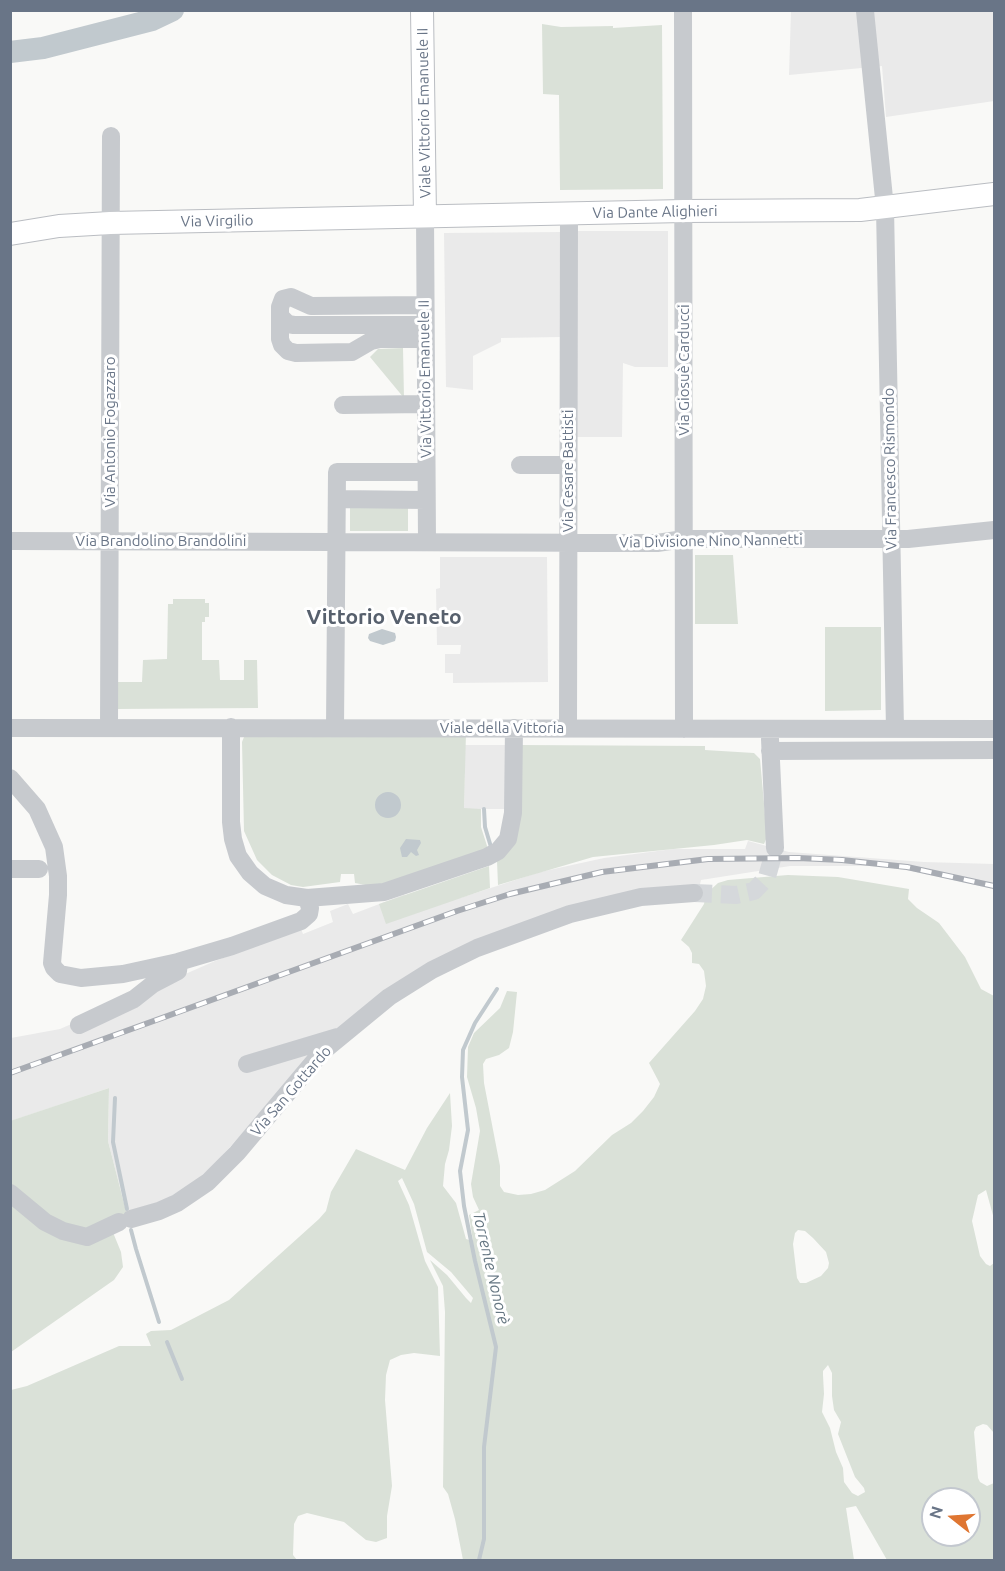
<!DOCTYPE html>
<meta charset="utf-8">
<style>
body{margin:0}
#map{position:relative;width:1005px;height:1571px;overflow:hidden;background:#f9f9f7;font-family:Ubuntu,sans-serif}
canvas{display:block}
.frame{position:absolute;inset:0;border:12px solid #697587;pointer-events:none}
.north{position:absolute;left:921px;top:1487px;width:60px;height:60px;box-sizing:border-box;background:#fff;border:2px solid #c3c8cf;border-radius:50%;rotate:287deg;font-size:16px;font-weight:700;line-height:24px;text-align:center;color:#697587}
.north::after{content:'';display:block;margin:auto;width:21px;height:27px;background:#df7632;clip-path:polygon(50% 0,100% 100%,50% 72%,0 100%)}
</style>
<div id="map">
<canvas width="1005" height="1571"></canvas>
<div class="frame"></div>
<div class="north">N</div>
</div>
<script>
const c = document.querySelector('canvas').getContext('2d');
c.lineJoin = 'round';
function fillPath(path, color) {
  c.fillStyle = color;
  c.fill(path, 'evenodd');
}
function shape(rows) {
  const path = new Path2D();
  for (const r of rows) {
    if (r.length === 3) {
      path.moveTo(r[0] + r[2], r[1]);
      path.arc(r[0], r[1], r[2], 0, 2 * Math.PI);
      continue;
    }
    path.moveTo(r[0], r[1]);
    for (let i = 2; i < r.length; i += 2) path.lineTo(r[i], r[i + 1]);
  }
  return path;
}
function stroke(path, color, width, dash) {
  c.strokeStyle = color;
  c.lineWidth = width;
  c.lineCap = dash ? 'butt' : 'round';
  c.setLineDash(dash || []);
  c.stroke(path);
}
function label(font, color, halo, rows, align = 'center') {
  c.font = font + ' Ubuntu,sans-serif';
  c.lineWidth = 6;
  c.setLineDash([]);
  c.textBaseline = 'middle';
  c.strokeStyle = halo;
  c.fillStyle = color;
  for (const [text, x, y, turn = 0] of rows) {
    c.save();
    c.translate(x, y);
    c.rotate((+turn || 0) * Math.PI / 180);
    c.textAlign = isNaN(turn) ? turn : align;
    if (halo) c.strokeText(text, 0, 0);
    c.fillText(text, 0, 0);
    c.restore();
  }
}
fillPath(shape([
 [791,11,994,11,994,101,886,117,882,66,789,75],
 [576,231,668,231,668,367,635,367,623,363,622,437,577,437],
 [561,232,560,337,501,338,501,342,473,356,473,390,446,387,444,233],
 [440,557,547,557,548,682,453,683,453,673,445,673,445,654,460,654,461,645,437,645,436,589,440,588],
 [465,745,505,745,505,809,464,809],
 [748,841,789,852,924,862,994,864,994,889,912,871,877,866,790,866,701,880,699,889,522,927,322,1044,213,1166,194,1182,168,1198,127,1215,108,1141,109,1088,11,1121,11,1038,60,1029,215,961,301,929,303,934,333,922,330,911,348,904,353,914,403,895,460,898,540,872,604,858,673,849,745,849]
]), '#eaeaea');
fillPath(shape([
 [542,24,561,27,613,26,613,28,662,25,663,189,560,190,559,95,543,94],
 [403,348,404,398,370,357,378,349],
 [350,504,408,504,408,531,350,531],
 [695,555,733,555,738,624,695,624],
 [173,599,205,599,205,603,209,603,209,617,205,617,205,622,202,622,202,660,219,660,220,680,244,680,244,660,257,660,258,708,117,709,117,682,142,682,143,660,167,659,168,604,173,604],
 [825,627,881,627,881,710,825,711],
 [466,733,464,808,481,809,481,827,488,849,388,884,371,886,355,883,354,874,341,874,340,882,303,887,291,885,272,875,257,860,244,831,242,742,244,737],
 [520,745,705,746,705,750,754,753,760,759,767,837,764,844,747,840,714,845,593,857,498,885,497,861],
 [489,866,490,888,386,924,379,904],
 [788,875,838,877,909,889,908,899,917,908,939,923,965,957,981,989,994,996,994,1219,986,1190,978,1195,972,1221,980,1256,986,1264,990,1266,994,1263,994,1433,987,1425,983,1424,976,1427,974,1432,978,1478,980,1482,987,1486,994,1483,994,1560,887,1560,856,1506,846,1508,854,1560,463,1560,455,1519,448,1494,443,1487,445,1312,443,1286,430,1260,447,1275,466,1298,471,1303,473,1298,451,1272,427,1252,414,1204,402,1178,398,1181,409,1205,425,1261,438,1287,440,1356,414,1353,401,1355,390,1360,386,1375,385,1400,392,1486,387,1516,387,1538,376,1542,366,1540,344,1522,307,1513,298,1516,294,1524,293,1555,297,1560,302,1560,11,1560,11,1390,27,1386,119,1346,151,1346,146,1334,151,1331,171,1330,229,1300,319,1219,326,1211,331,1192,356,1149,405,1170,427,1128,450,1093,452,1126,449,1150,445,1164,443,1186,456,1203,466,1239,473,1241,469,1215,479,1210,473,1197,471,1184,480,1131,476,1108,467,1077,468,1047,474,1033,500,1008,507,991,517,992,513,1032,509,1048,499,1055,486,1059,483,1064,484,1083,500,1166,500,1186,504,1192,518,1195,531,1194,545,1190,575,1171,612,1135,631,1123,643,1111,654,1097,660,1084,649,1063,695,1011,703,999,706,986,704,971,699,964,692,963,692,953,689,947,681,940,704,904,706,894,718,883,728,880],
 [798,1230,805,1231,813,1238,826,1252,829,1263,828,1268,821,1276,806,1283,800,1283,797,1278,793,1244,795,1233],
 [828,1365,832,1373,832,1396,834,1410,841,1422,838,1434,855,1477,864,1488,865,1492,858,1496,852,1493,844,1482,843,1468,836,1452,830,1428,822,1412,824,1394,823,1375,823,1371],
 [933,1499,969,1499,969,1535,933,1535],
 [109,1088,108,1141,127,1215,112,1230,121,1252,123,1267,114,1280,11,1352,10,1121]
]), '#dae1d8');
fillPath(shape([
 [382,629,395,633,396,637,395,641,383,645,370,641,368,638,369,634],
 [388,805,13],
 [406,839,420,840,421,843,417,850,419,855,416,856,411,852,407,857,402,857,400,848]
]), '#c1c9ce');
stroke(shape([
 [484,809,485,827,491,847],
 [115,1098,113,1142,127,1209],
 [131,1230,136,1249,159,1322],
 [167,1342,182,1379],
 [479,1560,484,1539,484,1447,496,1347,475,1261,464,1206,460,1171,468,1130,462,1077,463,1050,475,1023,497,989]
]), '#c1c9ce', 4);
stroke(shape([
 [10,52,43,48,152,20,173,10]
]), '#c1c9ce', 22);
stroke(shape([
 [694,893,736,895,754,891,767,877,775,848]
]), '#d5d8db', 18, [18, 9]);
const major = shape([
 [422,10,425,216],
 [10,234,59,226,110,223,684,211,860,210,994,194]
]);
stroke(major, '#babdc2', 24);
stroke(shape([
 [683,10,684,729],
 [865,11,885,208,895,729],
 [425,216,427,542],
 [424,305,311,306,291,297,283,299,280,307,280,339,282,345,288,351,296,353,352,352,371,341,380,339,425,339],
 [280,316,288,324,294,325,425,325],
 [343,405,425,404],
 [520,465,568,465],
 [337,499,426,500],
 [10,541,657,543,684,539,908,539,994,530],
 [231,727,231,822,233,839,238,856,250,873,265,886,286,895,307,898,384,892,487,857,498,851,508,839,513,813,514,728],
 [10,728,994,729],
 [109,728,111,136],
 [335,728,337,472,426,472],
 [568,728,569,214],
 [770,739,775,848],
 [770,751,994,750],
 [10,778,37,809,54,847,58,876,58,895,52,963,54,968,60,974,81,978,123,974,178,962,232,946,301,921,309,914,310,908,307,898],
 [10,869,39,869],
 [79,1025,134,999,153,984,178,971,179,963],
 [247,1064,337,1037],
 [10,1193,45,1222,63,1231,87,1237,119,1222],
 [131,1219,159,1211,177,1203,208,1182,237,1153,322,1052,389,997,432,970,477,948,570,914,641,897,694,893]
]), '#c7cace', 18);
stroke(major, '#fff', 22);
const rail = shape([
 [10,1073,457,911,510,894,602,872,708,859,798,858,842,860,907,867,994,886]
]);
stroke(rail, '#a8acb3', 6);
stroke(rail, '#fff', 4, [11]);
label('15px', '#697587', '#fff', [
 ["Viale Vittorio Emanuele II",424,113,-91],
 ["Via Dante Alighieri",655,212,-1],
 ["Via Virgilio",217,221,-1],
 ["Via Giosuè Carducci",684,370,-90],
 ["Via Vittorio Emanuele II",425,379,-91],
 ["Via Antonio Fogazzaro",110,432,-90],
 ["Via Francesco Rismondo",890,469,-91],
 ["Via Cesare Battisti",568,471,-90],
 ["Via Brandolino Brandolini",161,541],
 ["Via Divisione Nino Nannetti",711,541,-1],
 ["Viale della Vittoria",502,728],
 ["Via San Gottardo",291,1091,-49]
]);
label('italic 16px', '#657682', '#fff', [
 ["Torrente Nonorè",491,1268,77]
]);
label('bold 21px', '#57606d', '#fff', [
 ["Vittorio Veneto",384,617]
]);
</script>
